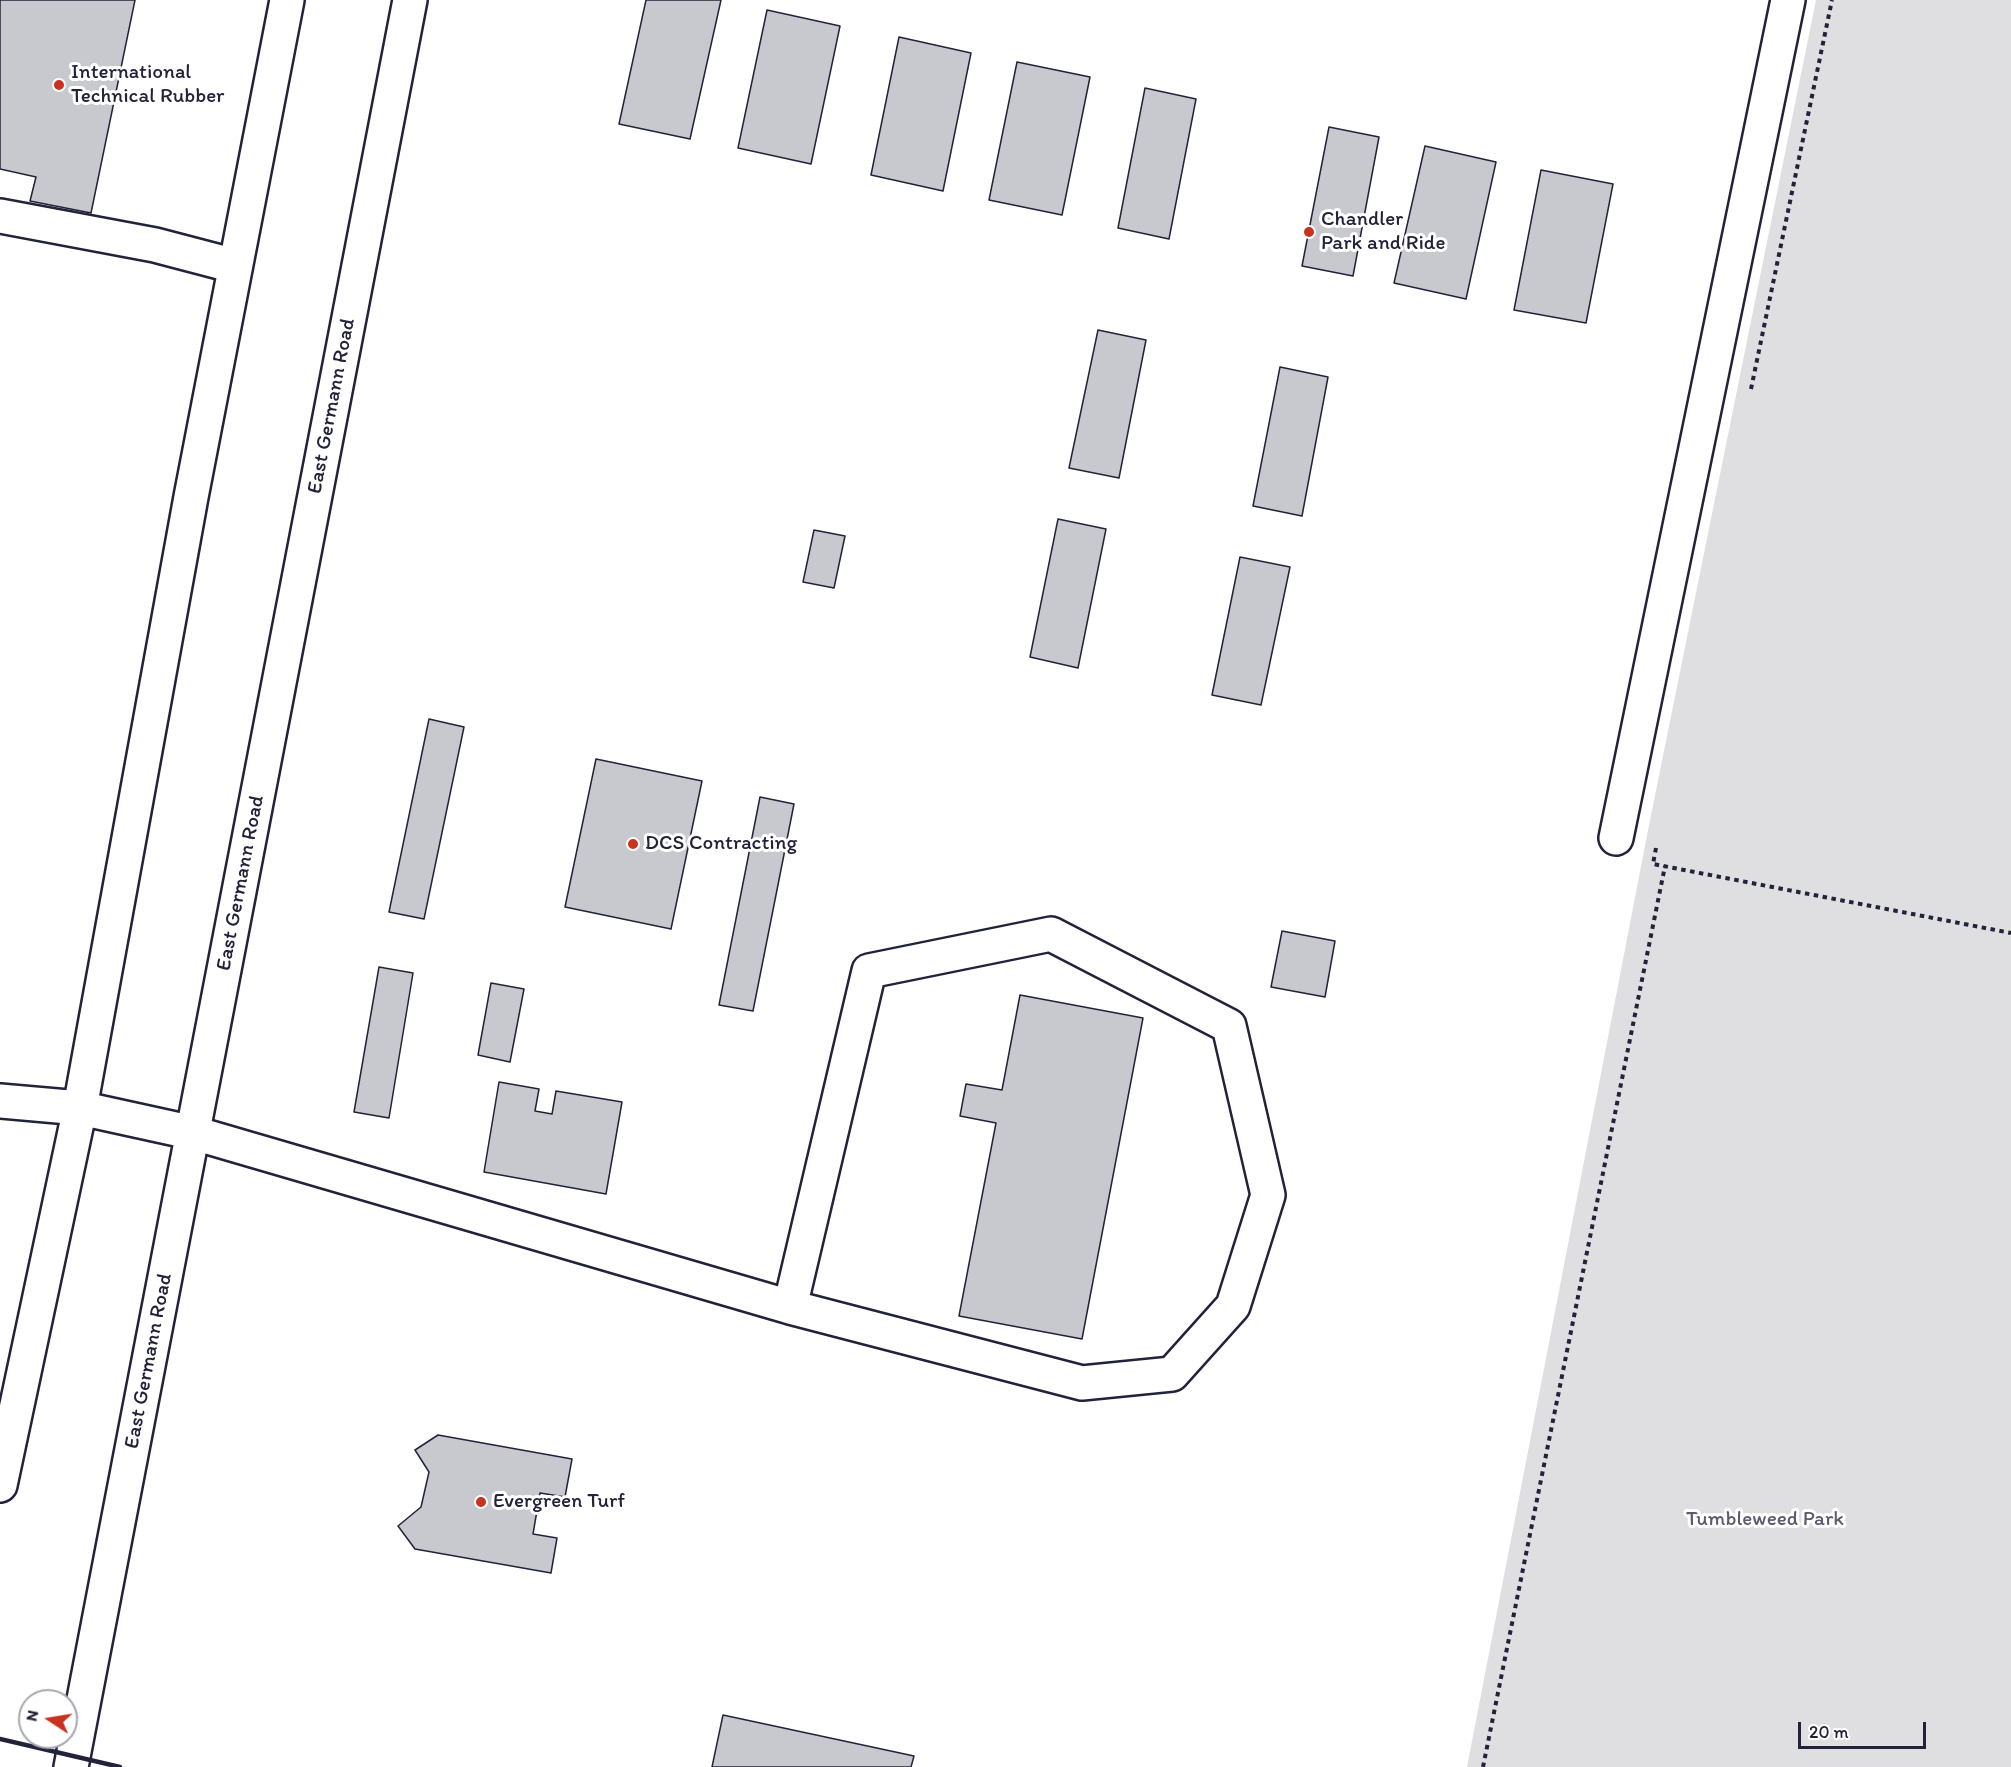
<!DOCTYPE html>
<style>
body{margin:0}
#map{position:relative;width:2011px;height:1767px;overflow:hidden;background:#fff;font-family:Itim,sans-serif}
canvas{display:block}
.north{position:absolute;left:18px;top:1689px;width:60px;height:60px;box-sizing:border-box;background:#fff;border:2px solid #a7a7b1;border-radius:50%;rotate:282deg;font-size:16px;font-weight:700;line-height:24px;text-align:center;color:#22223b}
.north::after{content:'';display:block;margin:auto;width:21px;height:27px;background:#c8321e;clip-path:polygon(50% 0,100% 100%,50% 72%,0 100%)}
.scale{position:absolute;left:1798px;top:1722px;width:128px;height:27px;box-sizing:border-box;border:3px solid #22223b;border-top:0;padding-left:8px;font-size:18px;line-height:21px;white-space:nowrap;color:#22223b;-webkit-text-stroke:4px #fff;paint-order:stroke}
</style>
<div id="map">
<canvas width="2011" height="1767"></canvas>
<div class="north">N</div>
<div class="scale">20 m</div>
</div>
<script>
const c = document.querySelector('canvas').getContext('2d');
c.lineJoin = 'round';
function fillPath(path, color) {
  c.fillStyle = color;
  c.fill(path, 'evenodd');
}
function shape(rows) {
  const path = new Path2D();
  for (const r of rows) {
    path.moveTo(r[0], r[1]);
    for (let i = 2; i < r.length; i += 2) path.lineTo(r[i], r[i + 1]);
  }
  return path;
}
function stroke(path, color, width, dash) {
  c.strokeStyle = color;
  c.lineWidth = width;
  c.lineCap = dash ? 'butt' : 'round';
  c.setLineDash(dash || []);
  c.stroke(path);
}
function label(font, color, halo, rows, align = 'center') {
  c.font = font + ' Itim,sans-serif';
  c.lineWidth = 6;
  c.setLineDash([]);
  c.textBaseline = 'middle';
  c.strokeStyle = halo;
  c.fillStyle = color;
  for (const [text, x, y, turn = 0] of rows) {
    c.save();
    c.translate(x, y);
    c.rotate((+turn || 0) * Math.PI / 180);
    c.textAlign = isNaN(turn) ? turn : align;
    if (halo) c.strokeText(text, 0, 0);
    c.fillText(text, 0, 0);
    c.restore();
  }
}
fillPath(shape([
 [1816,0,2011,0,2011,1767,1467,1767,1649,825]
]), '#dfdfe2');
const building = shape([
 [0,0,135,0,91,213,30,201,36,177,0,169,0,0],
 [646,0,721,0,690,139,619,124,646,0],
 [767,10,840,26,811,164,738,148,767,10],
 [899,37,971,53,943,191,871,175,899,37],
 [1017,62,1090,77,1062,215,989,200,1017,62],
 [1145,88,1196,99,1169,239,1118,228,1145,88],
 [1329,127,1379,137,1353,276,1302,266,1329,127],
 [1425,146,1496,162,1466,299,1394,283,1425,146],
 [1541,170,1613,184,1586,323,1514,310,1541,170],
 [1098,330,1146,340,1119,478,1069,468,1098,330],
 [1280,367,1328,377,1302,516,1253,506,1280,367],
 [1058,519,1106,529,1078,668,1030,657,1058,519],
 [814,530,845,536,834,588,803,582,814,530],
 [1240,557,1290,567,1261,705,1212,695,1240,557],
 [429,719,464,727,424,919,389,912,429,719],
 [596,759,702,781,671,929,565,907,596,759],
 [760,797,794,804,753,1011,719,1005,760,797],
 [1282,931,1335,941,1325,997,1271,987,1282,931],
 [379,967,413,973,389,1118,354,1112,379,967],
 [491,983,524,989,510,1062,478,1055,491,983],
 [1020,995,1143,1018,1082,1339,959,1316,996,1123,960,1116,966,1084,1002,1090,1020,995],
 [499,1082,539,1089,535,1111,552,1114,556,1091,622,1102,606,1194,484,1172,499,1082],
 [438,1435,572,1459,565,1497,540,1493,533,1534,557,1538,551,1573,415,1549,398,1526,421,1507,429,1472,415,1450,438,1435],
 [723,1715,914,1756,911,1767,712,1767,723,1715]
]);
fillPath(building, '#c8c8cf');
stroke(building, '#22223b', 1.5);
const minor = shape([
 [0,216,155,245,235,266],
 [1616,838,1788,0],
 [0,1101,80,1108],
 [194,1133,790,1307,1082,1383,1172,1374,1233,1306,1268,1195,1229,1026,1051,934,869,971,790,1307]
]);
const major = shape([
 [80,1108,194,1133],
 [0,1485,80,1108,191,497,287,0],
 [71,1767,410,0]
]);
stroke(minor, '#22223b', 38);
stroke(major, '#22223b', 38);
stroke(shape([
 [1751,389,1832,0],
 [1656,848,1653,864,2011,933],
 [1483,1767,1665,866]
]), '#22223b', 4, [4.5, 4.5]);
stroke(minor, '#fff', 33);
stroke(major, '#fff', 33);
stroke(shape([
 [0,1739,120,1767]
]), '#22223b', 4.5);
for (const [x, y, r, color] of [
 [59,85,6,"#c8321e"],
 [1309,232,6,"#c8321e"],
 [633,844,6,"#c8321e"],
 [481,1502,6,"#c8321e"]
]) {
  const dot = new Path2D();
  dot.arc(x, y, r, 0, 2 * Math.PI);
  c.fillStyle = color;
  c.fill(dot);
  stroke(dot, '#fff', 2);
}
label('21px', '#22223b', '#fff', [
 ["International",71,73],
 ["Technical Rubber",71,97],
 ["Chandler",1321,220],
 ["Park and Ride",1321,244],
 ["DCS Contracting",645,844],
 ["Evergreen Turf",493,1502]
], 'left');
label('21px', '#22223b', '#fff', [
 ["East Germann Road",332,406,-79],
 ["East Germann Road",241,883,-79],
 ["East Germann Road",149,1361,-79]
]);
label('21px', '#5b5b6d', '#fff', [
 ["Tumbleweed Park",1765,1520]
]);
</script>
